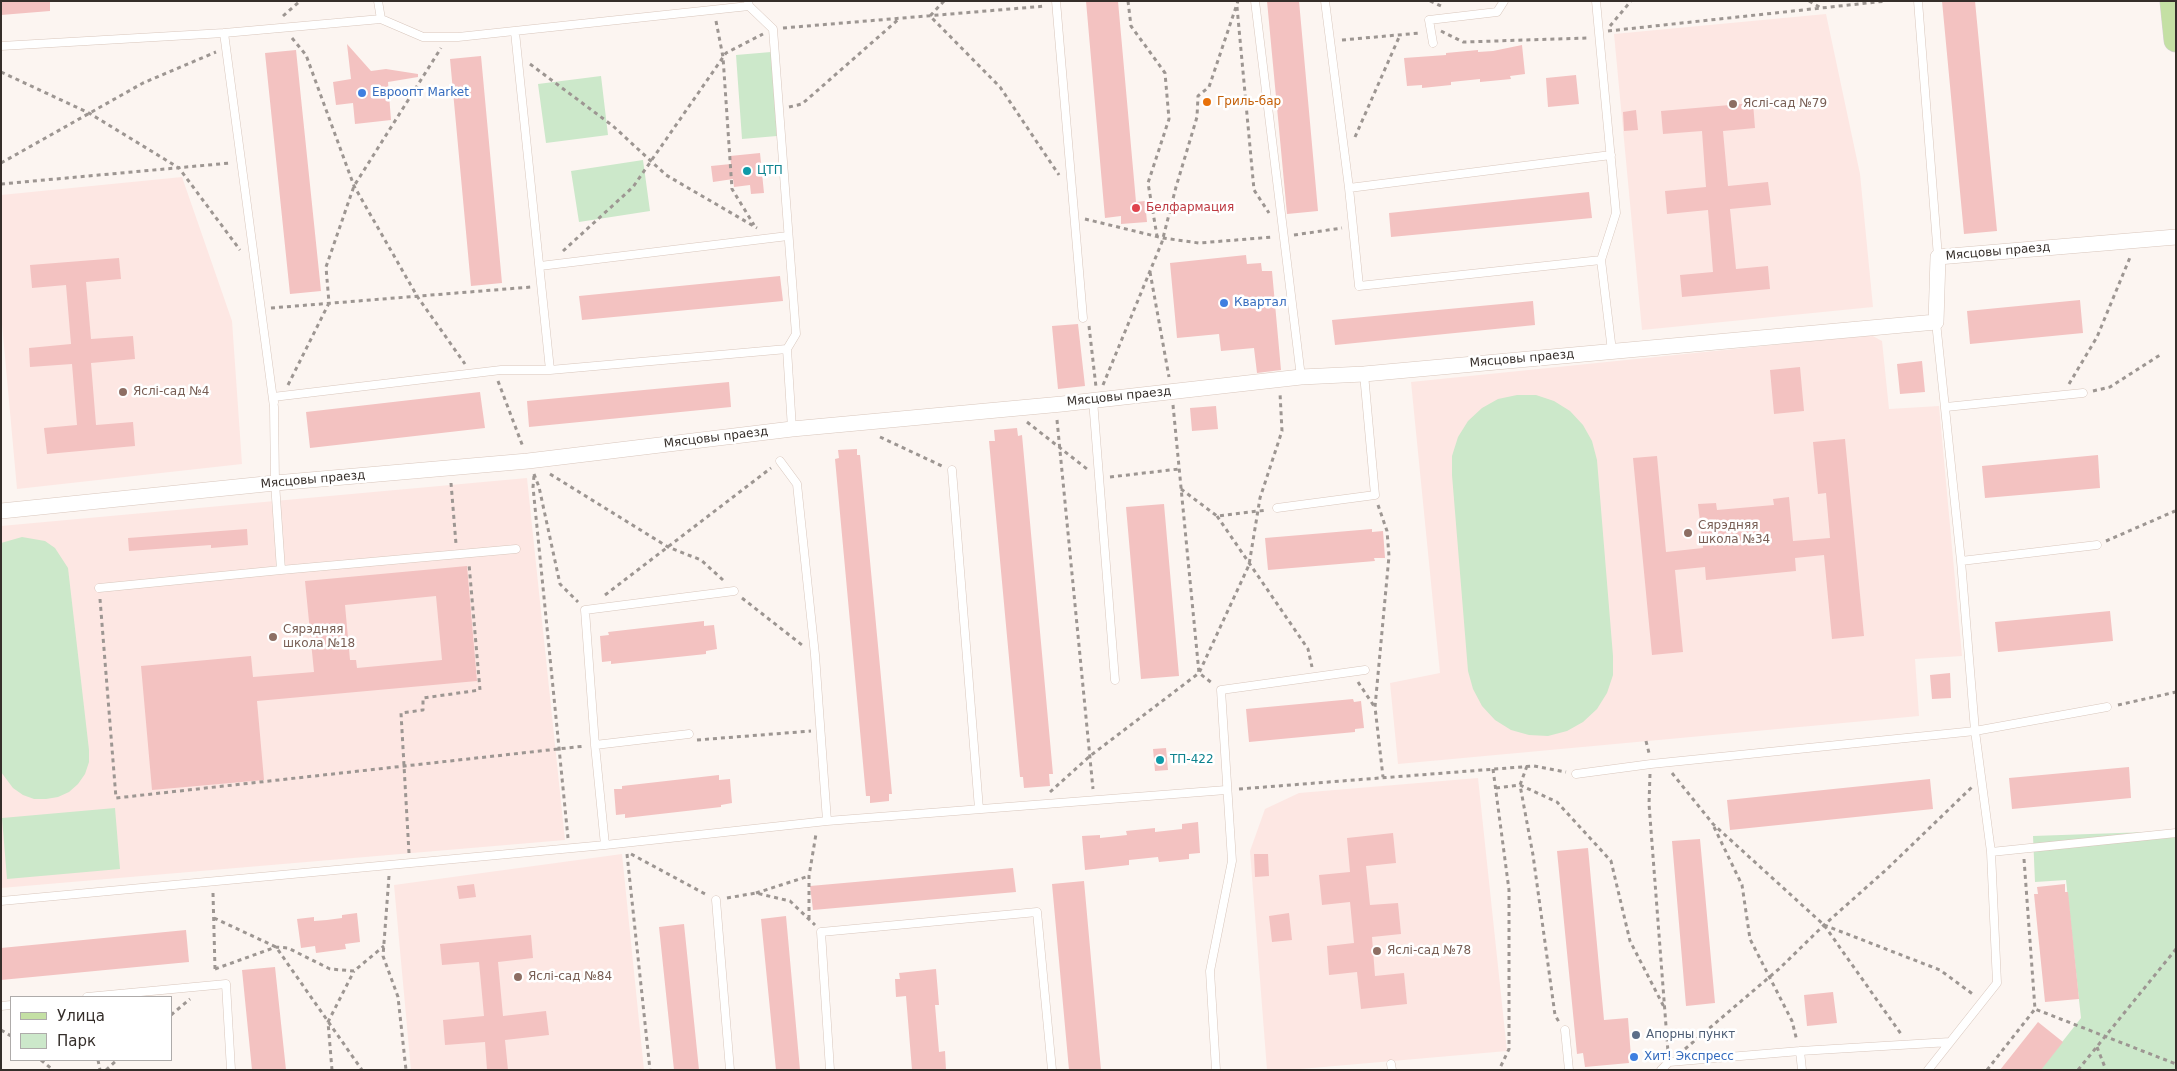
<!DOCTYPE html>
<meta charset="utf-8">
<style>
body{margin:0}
#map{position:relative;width:2177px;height:1071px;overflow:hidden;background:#fcf5f1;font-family:"DejaVu Sans",sans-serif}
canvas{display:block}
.frame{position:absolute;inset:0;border:2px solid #352e2a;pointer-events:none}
.legend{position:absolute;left:10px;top:996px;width:162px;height:65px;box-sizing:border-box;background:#fff;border:1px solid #aeabaa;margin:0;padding:6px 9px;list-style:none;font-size:15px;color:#352e2a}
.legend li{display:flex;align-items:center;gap:10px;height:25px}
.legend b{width:25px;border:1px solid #aeabaa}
</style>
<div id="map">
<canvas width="2177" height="1071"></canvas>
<div class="frame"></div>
<ul class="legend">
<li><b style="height:6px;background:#c4e0a4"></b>Улица</li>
<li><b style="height:14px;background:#cce8ca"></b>Парк</li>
</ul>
</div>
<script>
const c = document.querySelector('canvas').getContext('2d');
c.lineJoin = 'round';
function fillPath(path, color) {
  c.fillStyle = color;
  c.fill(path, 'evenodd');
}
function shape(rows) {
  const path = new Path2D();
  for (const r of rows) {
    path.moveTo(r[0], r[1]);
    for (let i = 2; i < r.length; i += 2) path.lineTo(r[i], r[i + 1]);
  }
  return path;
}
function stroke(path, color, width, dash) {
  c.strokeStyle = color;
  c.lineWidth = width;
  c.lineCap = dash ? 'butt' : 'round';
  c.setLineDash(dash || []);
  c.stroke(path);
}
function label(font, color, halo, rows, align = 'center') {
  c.font = font + ' "DejaVu Sans",sans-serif';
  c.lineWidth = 5;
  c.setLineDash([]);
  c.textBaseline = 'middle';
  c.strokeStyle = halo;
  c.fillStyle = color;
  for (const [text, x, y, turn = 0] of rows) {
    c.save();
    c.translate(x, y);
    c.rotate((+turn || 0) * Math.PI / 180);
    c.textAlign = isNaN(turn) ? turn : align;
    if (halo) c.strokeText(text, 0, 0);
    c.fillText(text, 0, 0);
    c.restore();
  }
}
fillPath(shape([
 [1826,14,1860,174,1873,307,1642,330,1614,34],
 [182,177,232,321,242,464,17,489,1,313,1,195],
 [1871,335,1882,341,1889,409,1939,406,1962,656,1915,659,1919,716,1398,764,1390,683,1440,673,1411,382],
 [527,478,565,840,1,888,1,526],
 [1478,778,1507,1051,1289,1070,1267,1070,1250,851,1265,809,1299,793],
 [622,854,644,1070,411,1070,394,885]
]), '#fde7e3');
fillPath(shape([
 [771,52,777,136,742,139,736,55],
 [601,76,608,135,546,143,538,84],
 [643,160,650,211,579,222,571,171],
 [1517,395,1536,395,1554,401,1570,411,1583,425,1592,441,1597,460,1613,656,1613,675,1607,693,1597,709,1583,722,1567,731,1548,736,1529,735,1511,730,1495,720,1482,706,1473,689,1468,671,1452,475,1452,456,1458,437,1468,421,1482,408,1498,399],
 [22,537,45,541,55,548,68,568,89,750,89,762,85,774,78,784,69,792,58,797,46,799,34,799,23,795,13,788,1,772,1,543],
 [115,808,120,869,7,879,2,818],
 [2176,831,2176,1070,2040,1070,2081,1018,2066,880,2035,882,2033,836]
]), '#cce8ca');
fillPath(shape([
 [1,1,50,1,50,11,1,15],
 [1086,1,1118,1,1136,202,1145,201,1147,222,1121,224,1121,216,1105,218],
 [1267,1,1299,1,1318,211,1287,214],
 [1942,1,1975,1,1997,231,1964,234],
 [347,44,371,71,386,69,418,74,418,77,388,82,391,120,355,124,353,103,336,105,333,82,351,79],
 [1522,45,1525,74,1510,76,1511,79,1480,82,1480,79,1451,82,1451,85,1422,88,1422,85,1407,86,1404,58,1446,55,1446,53,1478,50,1478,52,1493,51],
 [296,50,321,291,290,294,265,53],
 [481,56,502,283,471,286,450,59],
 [1576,75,1579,104,1548,107,1546,78],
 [1753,103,1755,128,1723,131,1728,186,1768,182,1771,205,1730,209,1736,269,1768,266,1770,289,1682,297,1680,275,1713,272,1708,210,1667,214,1665,191,1706,187,1702,131,1663,134,1661,111],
 [1636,110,1638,130,1624,131,1623,112],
 [760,153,764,193,751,194,750,185,734,187,733,179,713,182,711,166,731,164,730,156],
 [1589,192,1592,218,1391,237,1389,213],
 [1246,255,1247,264,1261,263,1262,271,1272,271,1281,370,1257,373,1254,348,1221,351,1219,334,1177,338,1170,263],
 [119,258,121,279,86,282,91,339,133,336,135,359,91,363,96,425,133,422,135,446,47,454,44,428,77,425,72,364,30,367,29,348,71,344,66,285,32,288,30,265],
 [780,276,783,301,582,320,579,296],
 [2080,300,2083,333,1970,344,1967,311],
 [1533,301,1535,325,1335,345,1332,320],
 [1078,324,1085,386,1058,389,1052,326],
 [1922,361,1925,392,1900,394,1897,364],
 [1800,367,1804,411,1774,414,1770,370],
 [729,382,731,407,529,427,527,401],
 [480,392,485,428,310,448,306,412],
 [1216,406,1218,429,1192,431,1190,408],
 [1017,428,1018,436,1022,435,1053,774,1049,774,1050,786,1024,788,1023,777,1020,777,989,441,995,441,994,430],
 [1845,439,1864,636,1832,639,1824,555,1795,558,1796,571,1706,580,1705,567,1675,570,1683,652,1652,655,1633,458,1657,456,1666,552,1703,548,1698,504,1716,503,1717,510,1774,505,1773,499,1789,497,1793,541,1830,538,1826,493,1818,494,1813,442],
 [857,449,857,455,860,455,892,794,889,794,889,801,870,803,870,796,866,796,835,459,839,458,838,450],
 [2098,455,2100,488,1985,498,1982,466],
 [1164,504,1179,676,1141,679,1126,507],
 [247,529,248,545,211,548,211,545,129,551,128,538],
 [1372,529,1372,532,1383,531,1385,558,1374,558,1375,561,1268,570,1265,538],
 [467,566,477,681,257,701,264,780,152,790,141,666,251,656,253,677,314,672,305,581],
 [436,596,442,660,357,668,356,660,350,660,345,605],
 [2110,611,2113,641,1998,652,1995,622],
 [704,621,704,626,714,625,717,649,706,651,706,654,611,664,611,661,602,662,600,636,609,635,608,632],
 [1950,673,1951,698,1932,699,1930,675],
 [1353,699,1354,702,1361,701,1364,728,1355,729,1355,732,1249,742,1246,709],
 [1166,748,1168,770,1155,771,1153,749],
 [2129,767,2131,798,2012,809,2009,778],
 [719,775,719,780,730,779,732,803,721,805,721,807,625,818,625,814,616,815,614,789,622,789,622,786],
 [1930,779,1933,809,1730,830,1727,800],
 [1198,822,1200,853,1189,854,1189,859,1159,862,1158,857,1129,860,1129,865,1085,870,1082,836,1100,835,1100,838,1127,835,1126,831,1155,828,1155,832,1182,829,1182,824],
 [1393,833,1396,863,1366,866,1370,905,1398,903,1401,934,1372,937,1375,976,1404,973,1407,1004,1361,1009,1357,972,1329,975,1327,946,1354,943,1350,902,1322,905,1319,875,1350,872,1347,838],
 [1700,839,1715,1003,1686,1006,1672,841],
 [1588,848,1604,1020,1628,1018,1631,1057,1628,1057,1629,1063,1585,1067,1583,1053,1577,1054,1557,851],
 [1254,854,1268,854,1269,876,1255,877],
 [1013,868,1016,892,813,910,810,886],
 [1084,881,1101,1070,1069,1070,1052,884],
 [474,884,476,897,459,899,457,886],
 [2065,884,2065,892,2068,892,2079,999,2045,1002,2034,894,2038,894,2037,887],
 [357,913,360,942,345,944,346,949,316,953,315,946,301,948,297,919,314,917,314,921,327,920,342,918,342,915],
 [1289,913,1292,940,1272,942,1269,916],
 [786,916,800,1070,776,1070,761,919],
 [684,924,699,1070,674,1070,659,927],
 [186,930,189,962,1,980,1,948],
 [531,935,533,958,498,962,503,1016,546,1011,549,1035,505,1040,508,1070,487,1070,485,1042,445,1045,443,1020,484,1016,479,962,442,965,440,944],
 [275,967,286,1070,252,1070,242,970],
 [936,969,939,1005,935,1005,939,1052,945,1051,946,1070,912,1070,906,996,896,997,895,979,900,979,899,973],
 [1833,992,1837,1023,1807,1026,1804,995],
 [2038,1022,2063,1042,2041,1070,2000,1070]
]), '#f3c2c1');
const service = shape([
 [748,1,749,6,773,29,796,334,787,349,792,429],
 [1056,1,1083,318],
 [1255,1,1301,377],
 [1325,1,1349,188,1359,286,1601,260],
 [1596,1,1616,213,1601,260,1612,351],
 [1918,1,1938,257],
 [381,19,423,37,458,37,749,6],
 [515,32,550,370],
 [1433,43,1429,20,1497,12,1504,1],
 [1,46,224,33],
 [1349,188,1611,155],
 [540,266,788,236],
 [1093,400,1115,680],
 [274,402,273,397,501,370,550,370,787,349],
 [1946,407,2083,393],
 [780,461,797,484,815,655,827,821],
 [952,470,979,809],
 [1277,508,1375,495,1364,374],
 [1961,561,2097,545],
 [281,570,516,549],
 [99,588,281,570,275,483,274,407,224,33,381,19,378,1],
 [595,745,689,734],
 [1576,774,1651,764,1975,731,2107,707],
 [605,845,595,745,585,610,734,591],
 [1991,852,2176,833],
 [716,900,730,1070],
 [1,901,605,845,827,821,1226,790],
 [87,997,226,984,231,1070],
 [1,1006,11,1005],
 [1565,1030,1569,1070],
 [1800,1051,1802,1070],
 [1391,1064,1392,1070],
 [830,1070,821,932,1037,912,1052,1070],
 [1216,1070,1210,971,1232,861,1221,690,1365,670],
 [1661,1070,1669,1062,1800,1051,1950,1042],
 [1928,1070,1997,983,1991,852,1975,731,1961,561,1936,322]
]);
const minor = shape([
 [1,511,275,483,528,461,792,429,1062,404,1301,377,1364,374,1936,322,1938,257,2176,237]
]);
const primary = shape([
 [2172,1,2176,40]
]);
stroke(service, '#d8c6bc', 9);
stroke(minor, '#d8c6bc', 16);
stroke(primary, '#d3d1d0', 25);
stroke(shape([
 [944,1,930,16,1000,87,1059,175],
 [1128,1,1131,26,1165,73,1169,119,1148,183,1157,236],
 [1430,1,1441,6],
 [1809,1,1821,8],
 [1237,7,1254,190,1269,213],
 [283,16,300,1],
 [716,21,723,57,732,189,754,225],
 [1610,26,1631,1],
 [783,28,1046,6],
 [1441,31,1463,42,1589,38],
 [1608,31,1886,1],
 [292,38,306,55,354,186,417,296,465,364],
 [1342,40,1420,33],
 [530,64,613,126,666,175,757,228],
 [1,72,89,113,179,168,240,250],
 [789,107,802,104,900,18],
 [1355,137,1400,35],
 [1,163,143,83,216,52],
 [1,184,230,163],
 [1085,219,1163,238,1199,243,1273,237],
 [1294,235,1342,228],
 [563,251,633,187,726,53,763,34],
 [1150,272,1169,377],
 [271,308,531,287],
 [1089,326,1096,387],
 [498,381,523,447],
 [2069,384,2097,337,2131,255],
 [288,385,329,303,326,267,354,186,441,48],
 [1103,385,1162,242,1176,187,1197,117,1198,96,1209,87,1238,1],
 [2093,391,2110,387,2160,355],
 [1173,405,1199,673,1212,683],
 [1057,420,1093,789],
 [1027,422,1087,469],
 [880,437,942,466],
 [534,474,539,487,560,584,578,602],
 [550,474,668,547,701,560,723,580],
 [534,476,533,487,568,838],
 [1110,477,1179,469],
 [451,483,456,544],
 [1181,489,1217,516,1267,510],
 [1378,505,1387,531,1389,556,1375,707,1383,777],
 [1217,516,1308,649,1312,667],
 [2106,541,2175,511],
 [605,595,771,468],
 [742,598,802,645],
 [100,599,116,798,585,746],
 [1358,682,1374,706],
 [2118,705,2176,692],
 [697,740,811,731],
 [1646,741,1649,753],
 [1527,766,1520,785,1533,855,1555,1015,1559,1022],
 [1493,769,1509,890,1509,1049,1499,1070],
 [1672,773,1713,824,1824,925,1901,1034],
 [1650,774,1649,804,1668,1052],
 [1496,788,1520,785,1557,802,1611,861,1630,941,1664,1007],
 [1239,789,1534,766,1566,772],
 [1050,792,1090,756,1199,673,1249,565,1260,498,1282,431,1280,393],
 [1714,827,1742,885,1750,939,1792,1021,1797,1041],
 [409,853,401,713,423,710,423,698,480,690,469,564],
 [627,854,650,1070],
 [631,854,707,895],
 [2024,859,2035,1009,2176,1064],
 [389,876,383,956,398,997,406,1070],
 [213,893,215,969],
 [756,893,809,876],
 [727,898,756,893,790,901,815,925],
 [214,918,276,947,362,1070],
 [809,919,809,876,816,834],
 [1824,925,1940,970,1974,995],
 [215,969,276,947,288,948,330,969,354,971,384,946],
 [171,1015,190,999],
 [1,1030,11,1036],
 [2097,1047,2106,1070],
 [1685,1049,1780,968,1824,925,1887,869,1972,787],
 [41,1060,53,1070],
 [98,1060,100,1070],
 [106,1070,117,1060],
 [332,1070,328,1022,354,971],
 [1987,1070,2035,1009],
 [2078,1070,2176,949]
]), '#9d9692', 3, [4, 4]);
stroke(service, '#fff', 8);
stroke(minor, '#fff', 15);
stroke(primary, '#c4e0a4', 24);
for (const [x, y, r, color] of [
 [362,93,5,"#3f7fe0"],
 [1207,102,5,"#e8710a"],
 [1733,104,5,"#8d6e63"],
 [747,171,5,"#0f9aa8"],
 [1136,208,5,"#e0444e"],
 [1224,303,5,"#3f7fe0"],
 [123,392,5,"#8d6e63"],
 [1688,533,5,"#8d6e63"],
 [273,637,5,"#8d6e63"],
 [1160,760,5,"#0f9aa8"],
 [1377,951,5,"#8d6e63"],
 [518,977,5,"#8d6e63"],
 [1636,1035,5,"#5c6f8a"],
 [1634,1057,5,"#3f7fe0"]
]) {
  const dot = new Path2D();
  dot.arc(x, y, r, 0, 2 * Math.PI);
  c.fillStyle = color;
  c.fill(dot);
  stroke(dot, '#fff', 2);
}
label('12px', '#366cbe', '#fff', [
 ["Евроопт Market",372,93],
 ["Квартал",1234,303],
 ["Хит! Экспресс",1644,1057]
], 'left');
label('12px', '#c56008', '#fff', [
 ["Гриль-бар",1217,102]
], 'left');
label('12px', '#785e54', '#fff', [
 ["Яслі-сад №79",1743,104],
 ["Яслі-сад №4",133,392],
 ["Сярэдняя",1698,526],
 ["школа №34",1698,540],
 ["Сярэдняя",283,630],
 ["школа №18",283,644],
 ["Яслі-сад №78",1387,951],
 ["Яслі-сад №84",528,977]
], 'left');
label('12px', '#0d838f', '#fff', [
 ["ЦТП",757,171],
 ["ТП-422",1170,760]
], 'left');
label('12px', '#be3a42', '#fff', [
 ["Белфармация",1146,208]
], 'left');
label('12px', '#352e2a', '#fff', [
 ["Мясцовы праезд",1998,252,-5],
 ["Мясцовы праезд",1522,359,-5],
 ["Мясцовы праезд",1119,397,-6],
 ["Мясцовы праезд",716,438,-7],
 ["Мясцовы праезд",313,480,-5]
]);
label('12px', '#4e5e75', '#fff', [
 ["Апорны пункт",1646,1035]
], 'left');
</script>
